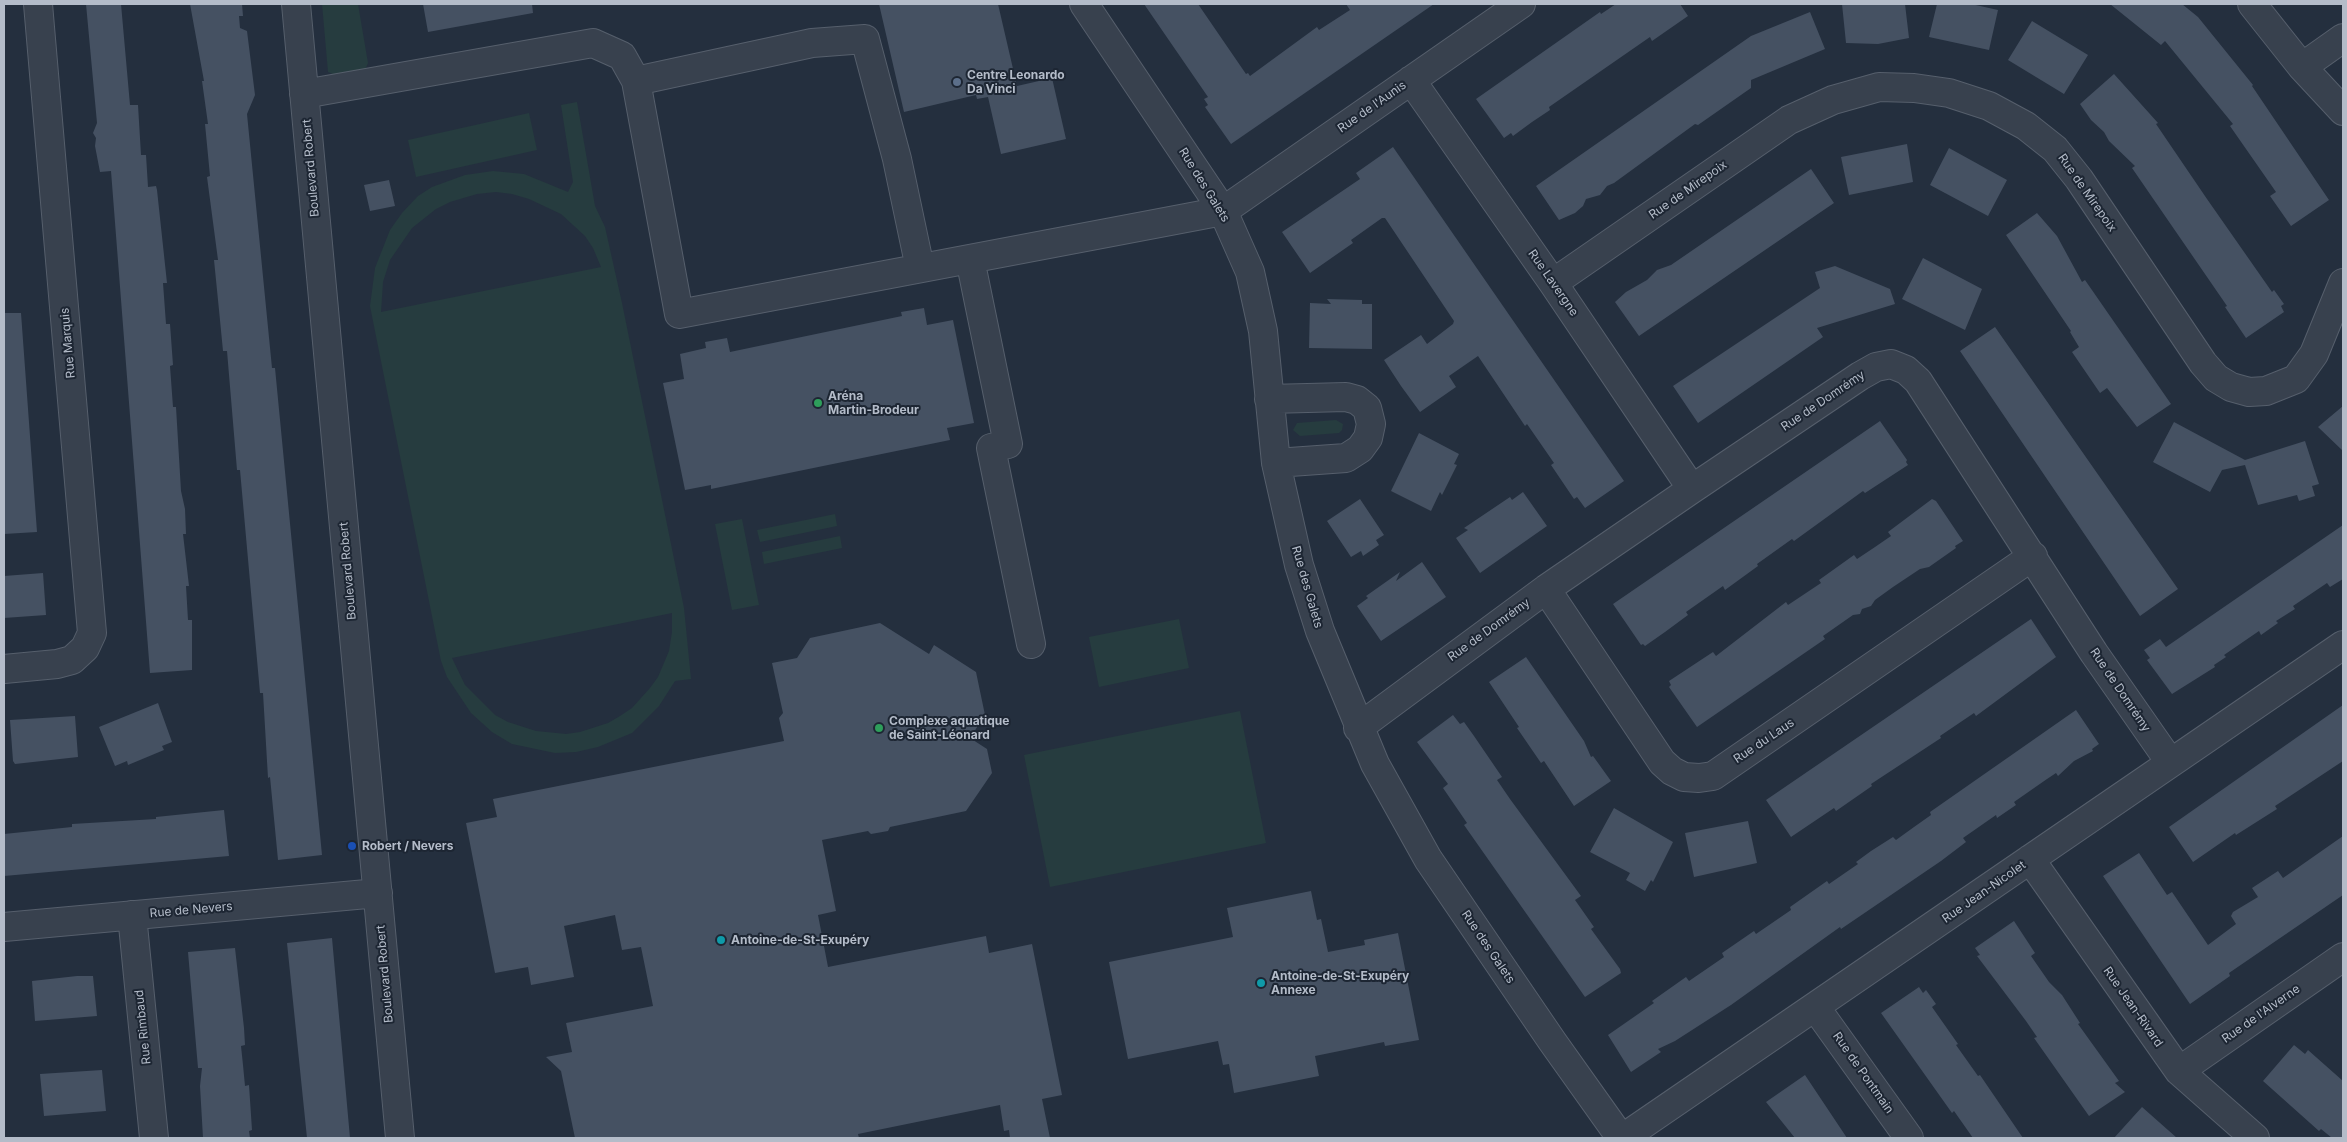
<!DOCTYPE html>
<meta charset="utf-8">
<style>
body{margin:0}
#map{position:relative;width:2347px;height:1142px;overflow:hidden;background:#242f3e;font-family:Inter,sans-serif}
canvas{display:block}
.frame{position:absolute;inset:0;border:5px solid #b4bcc9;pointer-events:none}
</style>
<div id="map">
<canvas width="2347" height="1142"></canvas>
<div class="frame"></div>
</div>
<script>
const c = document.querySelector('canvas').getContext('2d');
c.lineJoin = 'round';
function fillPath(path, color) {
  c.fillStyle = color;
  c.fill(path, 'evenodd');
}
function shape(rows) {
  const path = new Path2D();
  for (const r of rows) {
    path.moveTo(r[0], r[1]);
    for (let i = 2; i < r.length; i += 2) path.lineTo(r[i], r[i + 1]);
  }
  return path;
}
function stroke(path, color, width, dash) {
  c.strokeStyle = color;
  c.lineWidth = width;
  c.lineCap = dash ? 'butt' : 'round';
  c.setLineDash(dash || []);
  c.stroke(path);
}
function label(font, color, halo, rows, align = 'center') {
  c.font = font + ' Inter,sans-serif';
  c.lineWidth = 4;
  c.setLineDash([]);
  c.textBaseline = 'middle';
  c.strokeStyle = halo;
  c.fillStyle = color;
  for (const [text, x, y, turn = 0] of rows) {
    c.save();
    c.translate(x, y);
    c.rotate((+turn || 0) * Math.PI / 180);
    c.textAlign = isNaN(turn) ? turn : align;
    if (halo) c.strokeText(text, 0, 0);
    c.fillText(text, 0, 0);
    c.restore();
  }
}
fillPath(shape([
 [322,4,358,4,368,63,365,70,340,77,328,72],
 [577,102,595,206,605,227,622,303,684,608,691,679,675,681,659,706,632,733,598,747,576,752,555,753,512,744,492,732,471,713,447,677,441,661,370,306,375,268,390,230,402,213,418,196,432,187,465,175,493,171,524,174,568,192,573,182,561,105],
 [496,192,512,194,529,199,561,214,585,236,593,248,601,267,381,312,383,282,390,260,412,228,436,209,450,202,477,194],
 [672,613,672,632,669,651,658,677,650,688,632,708,620,716,608,723,580,732,566,734,536,731,508,722,495,715,465,685,452,658],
 [529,113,537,150,416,177,408,140],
 [1336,420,1343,424,1342,430,1339,433,1300,436,1293,430,1297,423],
 [835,514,837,526,760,542,757,530],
 [742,519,759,605,732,610,715,524],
 [840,536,842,548,764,564,762,552],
 [1179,619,1189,668,1099,687,1089,637],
 [1240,711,1266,843,1050,887,1024,755]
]), '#263c3f');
fillPath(shape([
 [86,4,121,4,130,105,138,105,141,155,146,155,148,187,156,186,157,190,167,283,163,283,166,324,170,324,173,365,170,366,173,407,176,407,181,491,185,509,186,534,183,534,189,586,186,586,188,620,192,620,192,670,150,673,111,171,100,172,95,146,96,138,93,133,97,123],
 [190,4,242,4,243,16,239,16,240,28,247,31,255,95,247,114,272,368,275,368,322,855,278,860,270,777,268,778,263,693,260,693,240,470,237,470,227,351,223,351,219,310,214,260,218,260,207,177,210,176,205,124,208,124,202,81,204,81],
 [423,4,532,4,533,13,428,32],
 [879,4,998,4,1017,86,1052,78,1066,139,1001,154,988,97,977,99,976,95,904,112],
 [1144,4,1198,4,1246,74,1248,73,1250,76,1317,27,1319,30,1350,10,1346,4,1434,4,1231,144,1205,107,1208,105,1204,99,1208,97],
 [1616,4,1680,4,1688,16,1652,41,1650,37,1549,107,1550,110,1532,122,1513,136,1511,133,1504,138,1476,99,1600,12,1601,14],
 [1842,4,1905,4,1909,38,1878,44,1846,43],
 [1937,4,1971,4,1998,10,1989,50,1929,37],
 [2110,4,2182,4,2198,17,2253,85,2252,86,2329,200,2291,226,2270,196,2276,192,2230,126,2233,124,2165,41,2161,45],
 [1810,12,1825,49,1751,80,1751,88,1698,125,1695,124,1614,183,1607,186,1600,195,1586,199,1583,206,1575,213,1559,220,1536,186,1751,36],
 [2032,21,2088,55,2064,94,2008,60],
 [2114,74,2158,123,2156,124,2207,199,2272,292,2274,290,2284,304,2281,306,2284,312,2246,338,2225,307,2227,306,2132,168,2135,166,2109,141,2104,132,2091,120,2080,104],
 [1907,144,1913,182,1849,195,1841,157],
 [1393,147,1624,481,1585,508,1577,497,1574,499,1551,465,1554,463,1527,424,1525,426,1478,356,1449,376,1456,387,1420,412,1401,386,1384,360,1421,335,1427,344,1453,324,1454,321,1385,218,1382,218,1351,240,1353,243,1310,273,1282,232,1360,179,1356,173],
 [1949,148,2007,180,1988,216,1930,185],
 [1811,169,1834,203,1639,336,1615,302,1626,292,1647,280,1657,270,1671,265],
 [389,180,395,206,370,211,364,185],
 [2037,213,2057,236,2082,282,2085,280,2171,404,2137,427,2107,388,2100,393,2072,352,2079,347,2070,332,2071,331,2006,235],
 [1923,258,1982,289,1965,330,1902,299],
 [1835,266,1890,289,1895,304,1817,328,1823,337,1698,423,1673,386,1820,288,1815,272],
 [1327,299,1362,300,1362,304,1372,304,1372,349,1309,348,1310,303,1331,304],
 [924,308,927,325,953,320,974,423,947,428,950,440,711,489,711,485,685,490,663,383,684,379,680,354,706,348,705,342,727,338,730,352,902,316,901,312],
 [4,313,21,313,37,532,4,534],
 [1995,327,2178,589,2140,616,1960,351],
 [2343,406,2343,451,2318,427],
 [1880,421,1907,460,1906,462,1908,465,1865,493,1863,491,1794,541,1792,539,1757,564,1758,566,1725,590,1723,586,1686,612,1688,615,1665,632,1645,646,1643,644,1641,645,1613,604],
 [2174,422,2245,460,2305,441,2319,484,2312,486,2315,496,2299,501,2297,495,2258,505,2245,465,2222,470,2210,492,2153,462],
 [1419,433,1459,454,1454,464,1457,465,1442,495,1440,492,1431,511,1391,491],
 [1523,492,1547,526,1480,573,1456,538,1468,530,1464,528,1510,497,1512,500],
 [1360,499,1384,535,1376,540,1379,545,1363,556,1361,551,1351,557,1327,521],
 [1932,499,1936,501,1963,541,1955,546,1956,548,1929,567,1920,569,1893,587,1875,600,1871,606,1862,609,1860,614,1853,615,1823,636,1825,639,1697,727,1669,687,1671,685,1669,681,1713,652,1716,656,1786,602,1788,605,1821,583,1819,580,1854,555,1857,559,1875,547,1891,536,1888,532],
 [2343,525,2343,579,2330,587,2327,583,2293,606,2295,609,2276,621,2278,623,2261,635,2259,631,2224,655,2226,657,2214,665,2215,667,2172,694,2147,660,2150,658,2144,650,2160,639,2166,647],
 [1422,562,1446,597,1381,641,1357,606,1368,598,1366,596,1400,572,1396,581],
 [43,573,46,615,4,618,4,576],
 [2031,619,2056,657,1976,716,1974,713,1940,736,1941,738,1871,784,1872,786,1836,811,1834,808,1791,837,1766,800],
 [880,623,929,654,934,645,976,672,985,715,970,738,987,749,992,773,966,811,890,827,888,831,871,834,868,831,822,840,836,911,818,915,828,967,986,936,989,953,1032,944,1062,1095,1042,1099,1050,1138,1010,1138,1009,1130,1004,1131,1000,1105,858,1134,859,1138,575,1138,561,1071,546,1057,572,1052,566,1023,653,1006,641,947,622,950,615,915,564,926,574,977,531,985,528,967,495,973,466,823,497,817,493,799,784,741,779,718,783,713,772,663,797,658,810,638],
 [1526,657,1584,741,1591,757,1593,756,1611,781,1574,806,1544,761,1541,763,1517,728,1519,727,1489,682],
 [158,703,172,742,162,746,164,750,128,765,127,761,115,766,99,727],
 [2343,705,2343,761,2275,806,2277,809,2236,835,2235,833,2193,862,2169,827],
 [2076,710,2099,744,2092,749,2093,751,2074,761,2058,776,2056,773,2047,779,2014,802,2016,805,1997,818,1996,815,1963,838,1966,842,1941,861,1841,929,1840,927,1731,1005,1675,1041,1658,1049,1661,1052,1631,1072,1608,1035,1654,1003,1652,1001,1686,977,1689,981,1724,957,1722,953,1754,931,1756,934,1791,910,1790,907,1827,881,1829,884,1858,864,1856,862,1871,851,1893,837,1896,840,1914,827,1931,815,1930,812],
 [1453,715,1460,724,1464,722,1474,736,1502,777,1497,780,1510,799,1581,896,1575,900,1594,927,1591,929,1620,969,1621,973,1585,997,1464,825,1467,823,1443,788,1448,784,1417,742],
 [75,716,78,757,15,764,13,761,10,720],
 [1614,808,1673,842,1653,882,1651,880,1645,891,1626,880,1630,873,1590,852],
 [224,810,229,856,4,876,4,834,72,827,72,824,156,819,156,817],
 [1748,821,1757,863,1694,877,1685,833],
 [2343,836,2343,895,2229,973,2230,976,2190,1004,2103,876,2139,853,2167,895,2172,892,2208,945,2236,924,2231,916,2233,912,2258,897,2252,888,2278,871,2283,878],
 [1311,891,1317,920,1321,919,1328,952,1365,945,1364,940,1398,933,1419,1040,1385,1046,1384,1042,1315,1056,1319,1076,1234,1093,1229,1064,1223,1065,1218,1041,1128,1059,1109,962,1233,937,1227,908],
 [2014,921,2035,953,2031,956,2049,982,2062,995,2080,1023,2078,1024,2119,1081,2115,1083,2125,1092,2089,1116,2034,1038,2037,1037,2026,1021,1977,956,1980,955,1975,948],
 [332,938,350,1138,307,1138,287,943],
 [235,948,244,1028,245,1045,241,1046,243,1065,245,1086,249,1085,252,1130,249,1131,250,1138,203,1138,200,1086,202,1068,198,1068,188,952],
 [77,976,93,976,97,1016,35,1021,32,981],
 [1919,987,1923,993,1926,990,1936,1004,1932,1007,1958,1044,1956,1045,1978,1076,1980,1075,2023,1138,1973,1138,1954,1111,1952,1113,1881,1013],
 [2294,1045,2305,1054,2308,1050,2343,1081,2343,1138,2332,1138,2321,1129,2319,1131,2263,1081],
 [102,1070,106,1111,44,1116,40,1074],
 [1805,1075,1847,1138,1795,1138,1766,1102],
 [2142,1107,2177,1138,2114,1138]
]), '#455162');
const minor = shape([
 [296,4,400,1138],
 [1084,4,1223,211,1250,272,1263,331,1276,463,1299,565,1320,631,1375,764,1428,859,1552,1041,1621,1138],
 [2252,4,2302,67,2343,111],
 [2302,67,2343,38],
 [1411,80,1553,283,1692,489],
 [636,81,812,43,865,39,897,159,920,268],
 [304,94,593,43,622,56,636,81,679,314,1223,211,1521,4],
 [970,259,1008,444,991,448,1031,644],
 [1553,283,1789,120,1833,100,1879,87,1914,88,1949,93,1989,106,2026,126,2055,149,2079,179,2203,363,2216,378,2231,387,2249,392,2266,391,2296,379,2314,354,2343,283],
 [1269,399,1346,397,1357,400,1367,408,1371,424,1368,438,1360,449,1346,458,1276,463],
 [1546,589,1662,762,1672,771,1684,777,1699,778,1713,776,2033,556],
 [4,669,57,664,72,660,85,648,92,633,38,4],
 [1358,728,1546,589,1692,489,1860,376,1876,367,1891,364,1906,370,1918,381,2094,653,2170,762],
 [2030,859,2179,1071,2255,1138],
 [132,915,154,1138],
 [4,927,378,893],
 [1816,1008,1909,1138],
 [2179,1071,2343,957],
 [1623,1138,2343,645]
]);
stroke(minor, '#565f6c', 30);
stroke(minor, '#38414e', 28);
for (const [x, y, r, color] of [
 [957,82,5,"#5c6f8a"],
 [818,403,5,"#2e9e5b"],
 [879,728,5,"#2e9e5b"],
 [352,846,5,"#1a4fb4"],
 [721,940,5,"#0f9aa8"],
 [1261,983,5,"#0f9aa8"]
]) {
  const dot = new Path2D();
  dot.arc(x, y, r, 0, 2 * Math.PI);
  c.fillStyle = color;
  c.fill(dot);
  stroke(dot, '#1d2633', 2);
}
label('bold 12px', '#b4bcc9', '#1d2633', [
 ["Centre Leonardo",967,75],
 ["Da Vinci",967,89],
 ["Aréna",828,396],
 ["Martin-Brodeur",828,410],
 ["Complexe aquatique",889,721],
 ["de Saint-Léonard",889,735],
 ["Robert / Nevers",362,846],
 ["Antoine-de-St-Exupéry",731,940],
 ["Antoine-de-St-Exupéry",1271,976],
 ["Annexe",1271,990]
], 'left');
label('12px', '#b4bcc9', '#1d2633', [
 ["Rue de l'Aunis",1372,107,-35],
 ["Boulevard Robert",311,168,-95],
 ["Rue des Galets",1204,185,58],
 ["Rue de Mirepoix",1688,190,-35],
 ["Rue de Mirepoix",2087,193,55],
 ["Rue Lavergne",1553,283,55],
 ["Rue Marquis",68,343,-95],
 ["Rue de Domrémy",1823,401,-34],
 ["Boulevard Robert",348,571,-95],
 ["Rue des Galets",1307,587,74],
 ["Rue de Domrémy",1489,630,-36],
 ["Rue de Domrémy",2120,690,56],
 ["Rue du Laus",1764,741,-34],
 ["Rue Jean-Nicolet",1984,892,-35],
 ["Rue de Nevers",191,910,-5],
 ["Rue des Galets",1488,947,56],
 ["Boulevard Robert",385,974,-95],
 ["Rue Jean-Rivard",2133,1007,55],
 ["Rue de l'Alverne",2261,1014,-35],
 ["Rue Rimbaud",143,1027,-96],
 ["Rue de Pontmain",1863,1073,55]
]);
</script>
